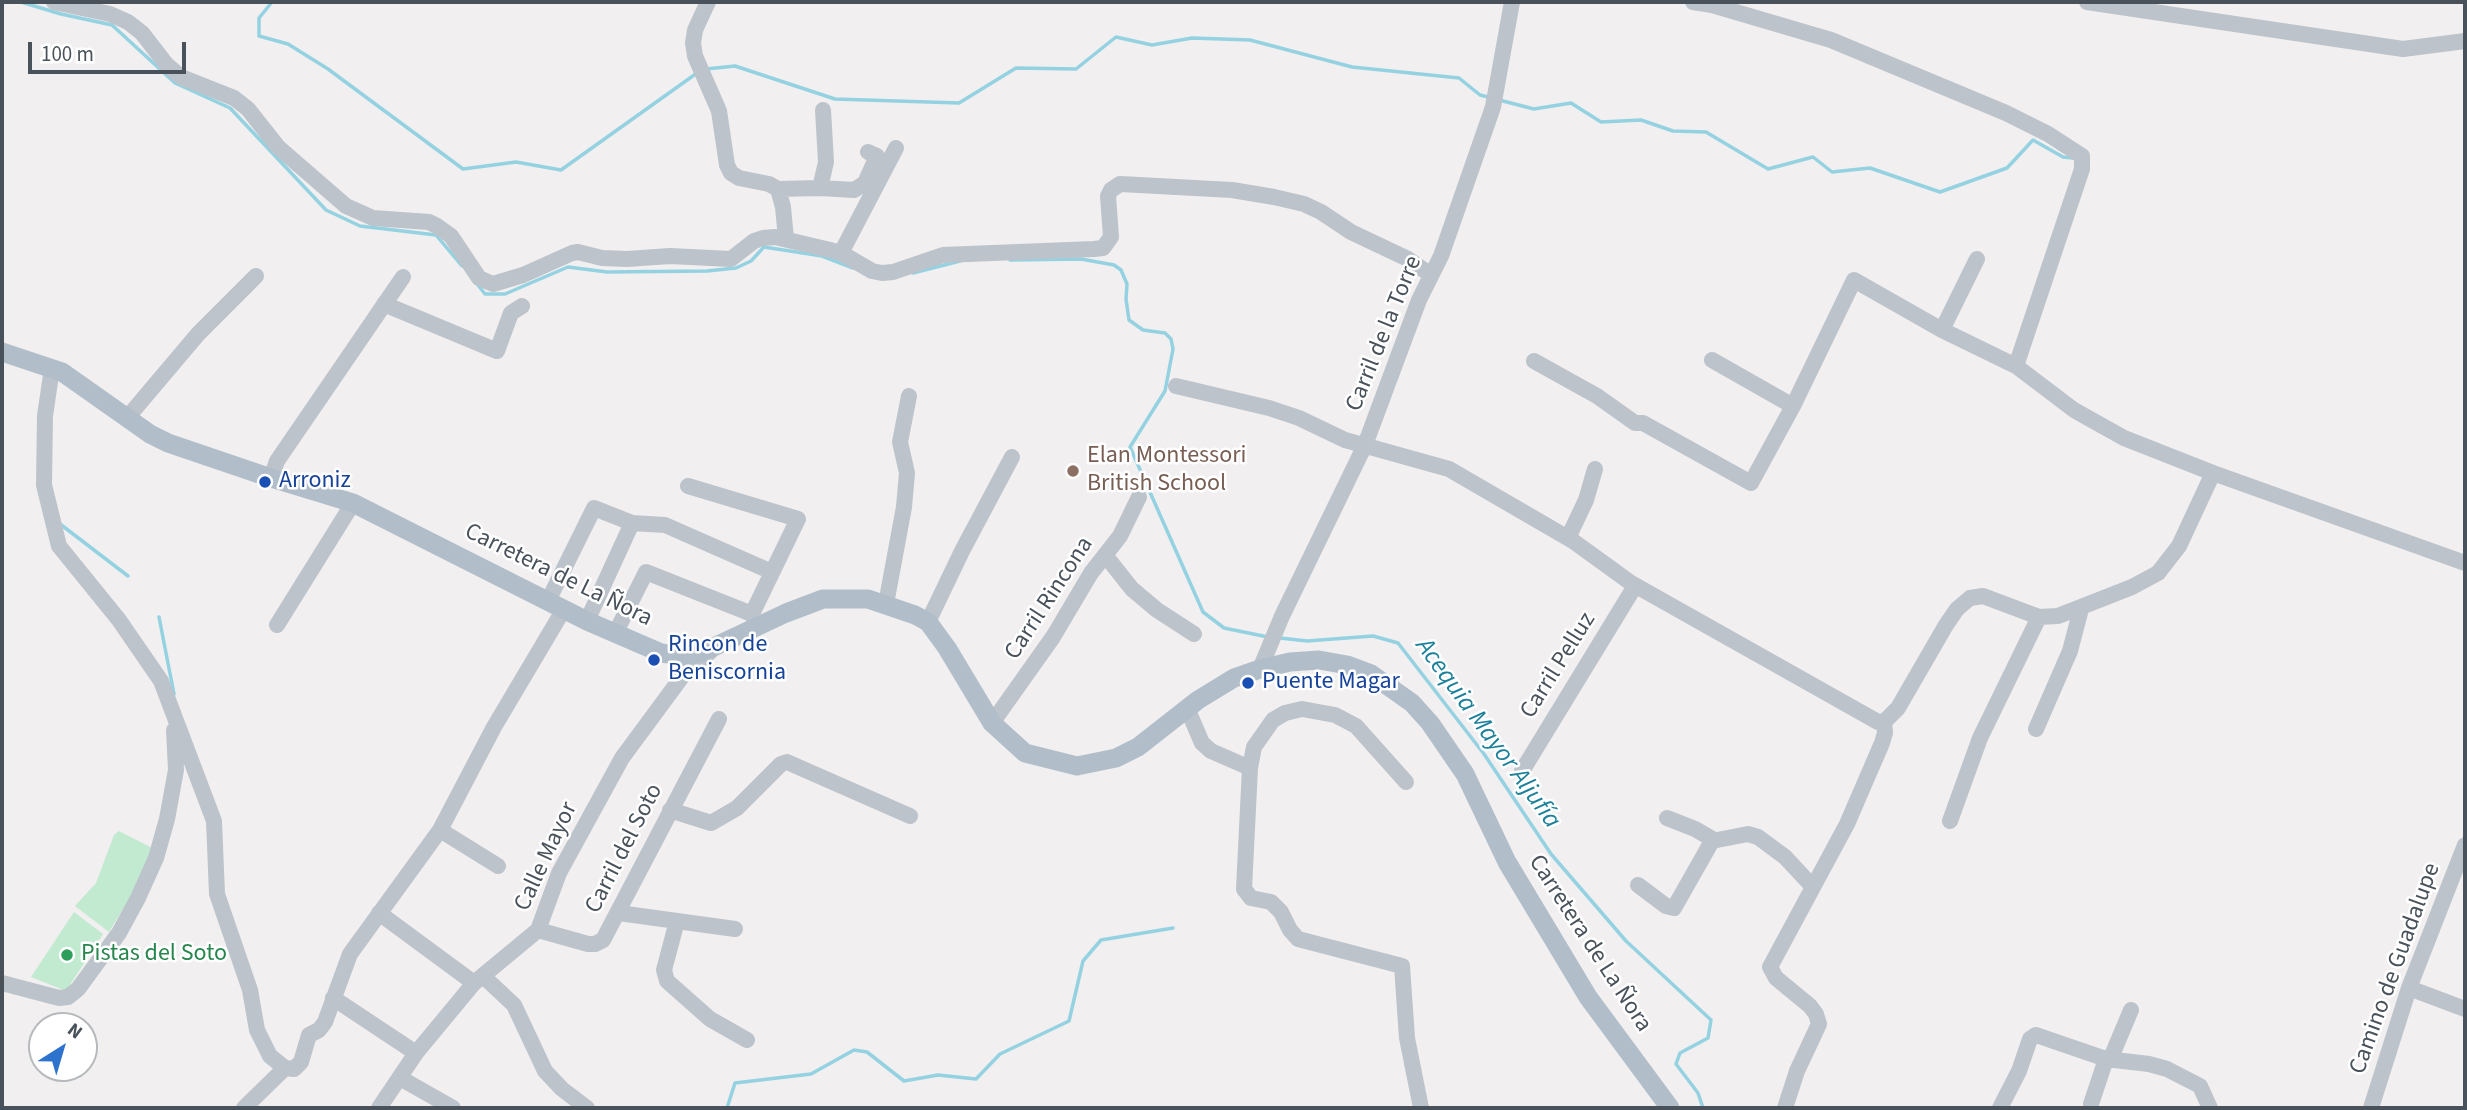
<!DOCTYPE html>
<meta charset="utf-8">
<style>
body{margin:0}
#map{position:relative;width:2467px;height:1110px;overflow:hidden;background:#f1efef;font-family:"Source Sans 3",sans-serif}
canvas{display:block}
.frame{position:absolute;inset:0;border:4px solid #49525a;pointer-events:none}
.north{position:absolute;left:28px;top:1012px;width:70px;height:70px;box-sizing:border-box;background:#fff;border:2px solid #b6babd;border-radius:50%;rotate:37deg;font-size:19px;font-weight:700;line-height:28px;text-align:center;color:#49525a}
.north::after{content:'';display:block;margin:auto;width:24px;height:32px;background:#2d73cd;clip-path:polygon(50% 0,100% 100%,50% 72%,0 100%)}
.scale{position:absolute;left:28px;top:42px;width:158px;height:32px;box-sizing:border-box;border:4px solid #49525a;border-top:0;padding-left:9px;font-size:21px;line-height:24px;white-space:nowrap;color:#49525a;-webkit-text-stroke:5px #fff;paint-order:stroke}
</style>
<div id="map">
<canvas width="2467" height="1110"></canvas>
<div class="frame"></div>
<div class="north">N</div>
<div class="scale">100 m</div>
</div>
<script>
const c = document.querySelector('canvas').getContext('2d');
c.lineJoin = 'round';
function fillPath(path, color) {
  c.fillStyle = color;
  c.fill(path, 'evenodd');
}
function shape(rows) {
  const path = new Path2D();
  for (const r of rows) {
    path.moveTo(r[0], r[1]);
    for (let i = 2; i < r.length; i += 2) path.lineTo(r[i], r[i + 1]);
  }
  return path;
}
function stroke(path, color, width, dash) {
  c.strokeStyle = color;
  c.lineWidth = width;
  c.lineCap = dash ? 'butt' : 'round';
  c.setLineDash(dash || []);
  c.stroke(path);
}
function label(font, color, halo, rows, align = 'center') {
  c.font = font + ' "Source Sans 3",sans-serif';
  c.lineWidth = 5;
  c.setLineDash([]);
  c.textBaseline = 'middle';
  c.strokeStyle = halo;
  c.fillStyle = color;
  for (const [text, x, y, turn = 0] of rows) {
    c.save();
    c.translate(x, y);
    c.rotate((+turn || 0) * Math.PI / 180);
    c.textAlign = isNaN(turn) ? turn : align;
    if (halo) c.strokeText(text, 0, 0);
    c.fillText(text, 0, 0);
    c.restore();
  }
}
fillPath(shape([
 [119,831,152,848,140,881,109,932,75,906,96,883,114,835],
 [74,912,103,934,66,991,31,977]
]), '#c2ead1');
stroke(shape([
 [21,2,61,14,112,25,175,83,230,108,326,210,360,226,436,235,462,266],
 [272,2,259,18,259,36,288,44,328,69,463,169,516,162,561,170,697,73],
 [706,69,735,66,835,99,959,103,1016,68,1076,69,1116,37,1152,45,1192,38,1250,40,1352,67,1459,78,1480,95,1488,97],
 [1499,100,1534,109,1571,103,1601,122,1641,120,1673,131,1706,132,1768,169,1813,157,1832,172,1870,168,1940,192,2007,168,2033,140,2063,157,2073,158],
 [1010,260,1081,259,1114,265,1121,270,1127,284,1126,299,1129,320,1143,330,1165,333,1171,339,1173,349,1165,391,1130,447,1203,612,1224,628,1268,637],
 [913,273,960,261],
 [478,285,485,294,505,294,568,267,607,272,707,271,736,268,751,261,764,247,822,256,853,268],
 [60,524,128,576],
 [159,617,174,694],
 [1280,638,1307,641,1373,636,1398,643,1484,754,1551,854,1626,941,1711,1020,1708,1038,1680,1053,1676,1064,1698,1093,1703,1108],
 [727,1108,735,1083,811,1074,854,1050,867,1052,904,1081,938,1075,976,1079,1000,1054,1069,1021,1083,961,1101,940,1173,928]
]), '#94d2e2', 3.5);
stroke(shape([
 [54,2,110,14,128,22,142,33,166,64,181,77,234,98,248,109,278,147,346,206,373,218,429,222,437,226,451,236,479,278,493,284,523,275,572,253,578,252,602,258,627,259,670,256,731,259,754,241,763,238,775,237,830,250,841,253,872,271,882,273,893,272,943,255,1094,249,1103,248,1111,237,1108,196,1111,190,1120,184,1232,190,1274,197,1304,204,1321,212,1351,232,1408,259,1431,275],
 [708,2,695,30,693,43,695,56,719,111,727,165,731,173,739,178,769,184,778,189,783,207,786,239],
 [1693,2,1712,5,1831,40,2006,113,2048,134,2082,156,2082,169,2016,366],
 [2087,2,2403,49,2465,41],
 [820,188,854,190,865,183,877,156,868,152],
 [778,189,820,188,826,162,823,110],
 [841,253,896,148],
 [384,304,497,351,511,313,522,306],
 [1942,330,1977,259],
 [1712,360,1793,406],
 [1534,361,1597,396,1635,423,1643,423,1751,483,1793,406,1854,280,1942,330,2016,366,2074,410,2124,438,2213,473,2465,563],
 [52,368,45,416,44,485,59,546,119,620,161,681,214,821,217,894,250,990,257,1030,270,1056,285,1068,294,1069,301,1062,309,1035,319,1030,325,1022,350,954,440,830,494,727,564,609],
 [1176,386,1269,408,1299,418,1345,440,1449,469,1573,541,1631,583,1878,722,1885,721,1898,708,1946,625,1957,609,1970,598,1983,596,2039,617,2058,616,2132,587,2158,573,2179,546,2213,473],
 [127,418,198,334,256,276],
 [271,478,277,461,403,277],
 [688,486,798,519,752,614,757,627],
 [1568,538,1586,500,1595,469],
 [1105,555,1132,589,1157,610,1194,634],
 [548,601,594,508,632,523,665,525,772,572],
 [886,604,904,507,907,473,900,442,909,396],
 [587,621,632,523],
 [928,622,962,551,1012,457],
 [277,625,353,503],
 [615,634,646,572,752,614],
 [1260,669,1282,616,1365,445,1419,300,1441,256,1493,107,1512,2],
 [1187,708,1202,743,1211,751,1250,768,1244,889,1251,898,1271,902,1281,912,1290,930,1298,939,1402,966,1407,1038,1421,1108],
 [992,723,1053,637,1091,573,1120,536,1139,497],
 [2036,729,2070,651,2081,609],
 [1250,768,1254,747,1273,720,1285,713,1302,709,1335,715,1356,726,1406,782],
 [1522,771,1635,586],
 [670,810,711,823,737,808,781,764,787,762,910,816],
 [1667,818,1695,829,1714,840],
 [1950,821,1980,738,2039,617],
 [440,830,498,866],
 [1638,885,1666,906,1674,908,1712,841,1748,834,1758,837,1785,857,1813,887],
 [379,913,474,983],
 [619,913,735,929],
 [677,921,664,970,667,981,710,1019,747,1040],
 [538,930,588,944,595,944,603,940,719,719],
 [483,976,514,1005,545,1071,562,1089,587,1108],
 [2,983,59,998,68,997,78,989,119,933,138,898,156,858,167,819,176,770,174,730],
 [2409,988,2465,1009],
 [333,998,416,1053],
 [2110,1060,2131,1010],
 [400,1078,453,1108],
 [2091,1104,2106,1059],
 [244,1108,285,1068],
 [379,1108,416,1053,474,983,538,930,559,873,622,758,684,674,710,652],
 [1785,1108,1797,1071,1819,1024,1816,1014,1810,1006,1776,978,1770,967,1847,824,1882,743,1885,733,1884,722],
 [2000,1108,2019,1071,2030,1039,2036,1035,2106,1059,2149,1064,2167,1069,2200,1086,2210,1108],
 [2371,1108,2409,988,2465,845]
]), '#bcc3ca', 16);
stroke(shape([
 [2,352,62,372,150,434,168,443,271,478,353,503,587,621,661,653,684,656,703,652,786,613,823,599,868,599,915,615,928,622,947,648,992,723,1025,753,1077,766,1116,758,1138,747,1198,700,1234,678,1260,669,1290,662,1319,660,1347,665,1371,674,1412,703,1430,723,1465,774,1507,862,1588,997,1670,1108]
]), '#b1beca', 19);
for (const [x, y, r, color] of [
 [1073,471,7,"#8d6e63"],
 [265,482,7,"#1a4fb4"],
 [654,660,7,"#1a4fb4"],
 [1248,683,7,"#1a4fb4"],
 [67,955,7,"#2e9e5b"]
]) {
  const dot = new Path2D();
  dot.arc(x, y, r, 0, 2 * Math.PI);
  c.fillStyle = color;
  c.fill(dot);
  stroke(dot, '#fff', 2.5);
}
label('24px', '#49525a', '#fff', [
 ["Carril de la Torre",1385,334,-68],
 ["Carretera de La Ñora",558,576,26],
 ["Carril Rincona",1050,599,-57],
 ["Carril Pelluz",1559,666,-58],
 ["Carril del Soto",625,849,-63],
 ["Calle Mayor",547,857,-65],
 ["Carretera de La Ñora",1589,944,57],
 ["Camino de Guadalupe",2396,969,-70]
]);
label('24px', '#785e54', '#fff', [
 ["Elan Montessori",1087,457],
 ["British School",1087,485]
], 'left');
label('24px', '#164399', '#fff', [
 ["Arroniz",279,482],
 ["Rincon de",668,646],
 ["Beniscornia",668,674],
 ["Puente Magar",1262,683]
], 'left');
label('24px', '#27864d', '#fff', [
 ["Pistas del Soto",81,955]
], 'left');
label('italic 26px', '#1c809a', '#fff', [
 ["Acequia Mayor Aljufía",1487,734,54]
]);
</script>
